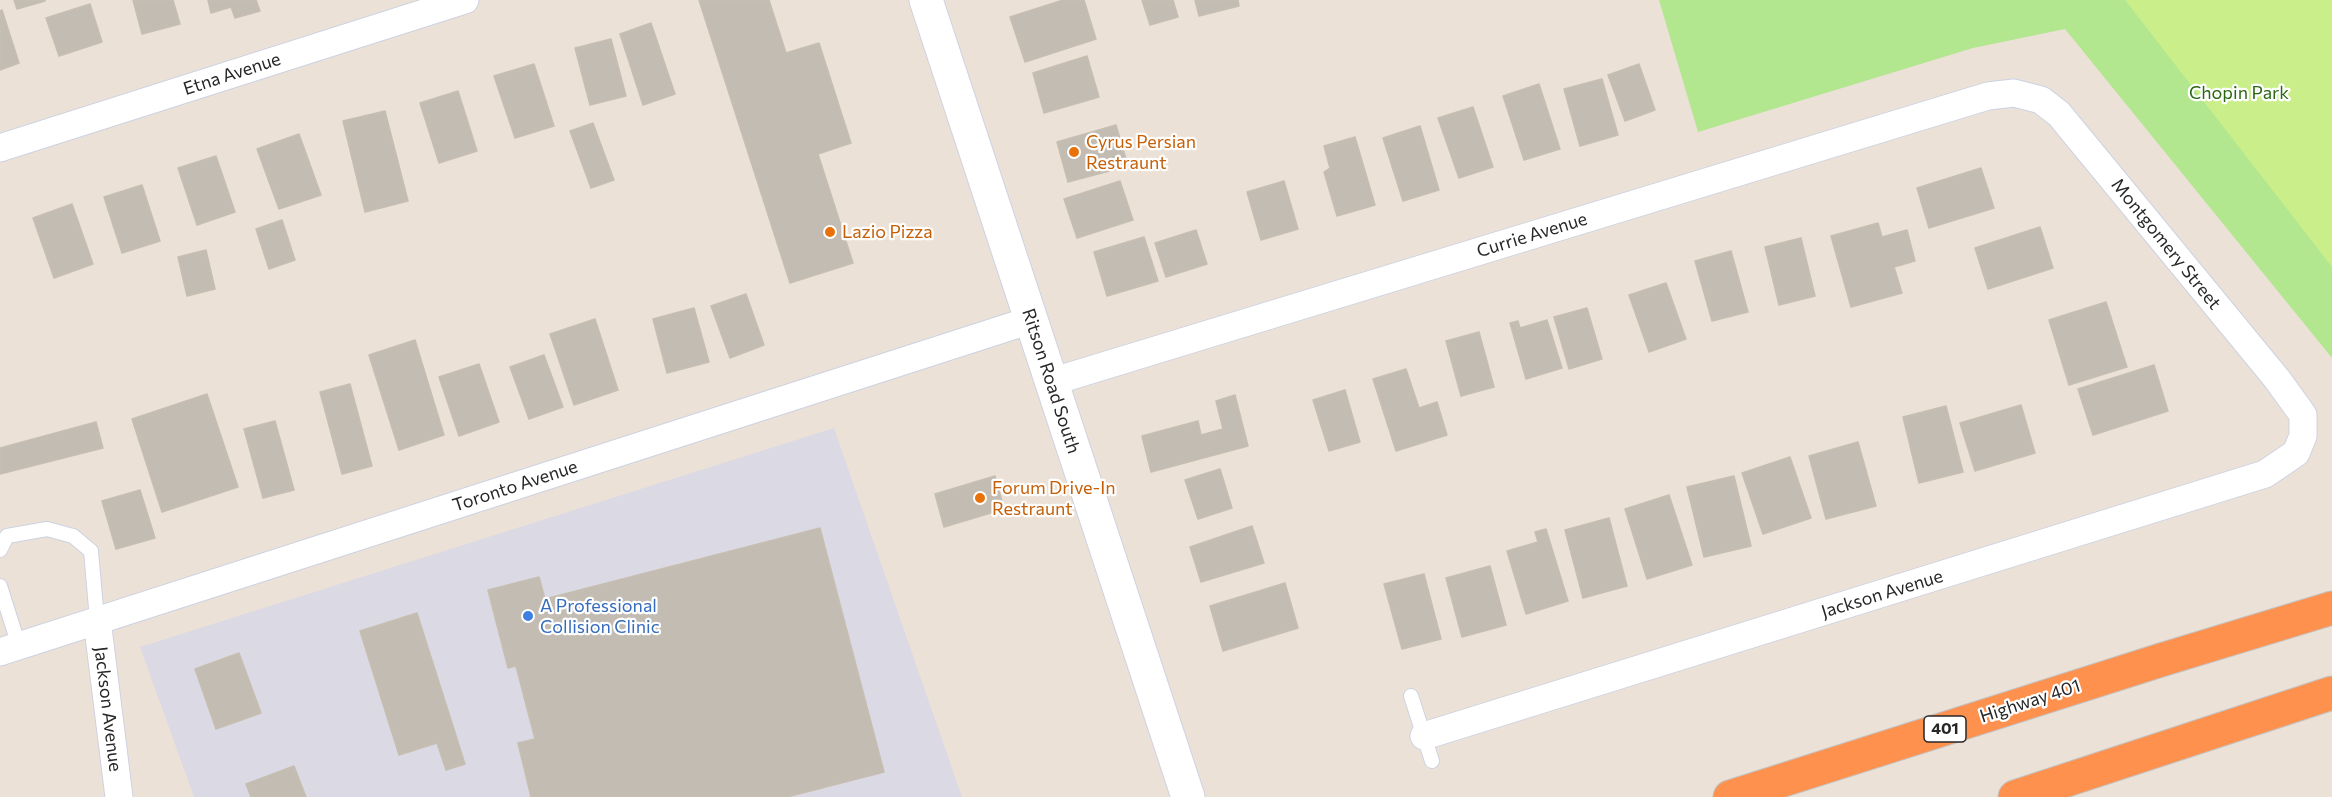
<!DOCTYPE html>
<style>
body{margin:0}
canvas{display:block;background:#ebe1d7}
</style>
<canvas width="2332" height="797"></canvas>
<script>
const c = document.querySelector('canvas').getContext('2d');
c.lineJoin = 'round';
function fillPath(path, color) {
  c.fillStyle = color;
  c.fill(path, 'evenodd');
}
function shape(rows) {
  const path = new Path2D();
  for (const r of rows) {
    path.moveTo(r[0], r[1]);
    for (let i = 2; i < r.length; i += 2) path.lineTo(r[i], r[i + 1]);
  }
  return path;
}
function stroke(path, color, width, dash) {
  c.strokeStyle = color;
  c.lineWidth = width;
  c.lineCap = dash ? 'butt' : 'round';
  c.setLineDash(dash || []);
  c.stroke(path);
}
function label(font, color, halo, rows, align = 'center') {
  c.font = font + ' Commissioner,sans-serif';
  c.lineWidth = 4.5;
  c.setLineDash([]);
  c.textBaseline = 'middle';
  c.strokeStyle = halo;
  c.fillStyle = color;
  for (const [text, x, y, turn = 0] of rows) {
    c.save();
    c.translate(x, y);
    c.rotate((+turn || 0) * Math.PI / 180);
    c.textAlign = isNaN(turn) ? turn : align;
    if (halo) c.strokeText(text, 0, 0);
    c.fillText(text, 0, 0);
    c.restore();
  }
}
fillPath(shape([
 [834,428,962,797,194,797,140,647]
]), '#dbd9e3');
fillPath(shape([
 [1659,0,2332,0,2332,358,2065,29,1973,48,1698,132]
]), '#b2e68f');
fillPath(shape([
 [2125,0,2332,0,2332,267]
]), '#caef8a');
const building = shape([
 [14,0,45,0,45,1,17,9,14,0],
 [133,0,173,0,180,24,142,34,133,0],
 [208,0,256,0,260,11,235,18,231,7,211,13,208,0],
 [699,0,769,0,786,53,819,43,851,143,818,154,853,263,790,283,699,0],
 [1063,0,1084,0,1096,39,1025,62,1010,17,1063,0],
 [1142,0,1173,0,1178,17,1150,25,1142,0],
 [1195,0,1238,0,1239,6,1199,16,1195,0],
 [90,4,102,42,59,56,46,18,90,4],
 [2,10,19,63,0,70,0,11,2,10],
 [651,23,675,94,643,105,620,34,651,23],
 [611,39,626,96,590,105,575,48,611,39],
 [1087,56,1099,97,1044,113,1033,73,1087,56],
 [534,64,554,126,515,138,494,76,534,64],
 [1639,64,1655,110,1625,121,1608,75,1639,64],
 [1602,79,1618,135,1580,146,1564,89,1602,79],
 [1539,84,1560,149,1524,160,1503,96,1539,84],
 [458,91,477,151,439,163,420,103,458,91],
 [1473,107,1493,167,1459,178,1438,118,1473,107],
 [385,111,408,201,365,212,343,121,385,111],
 [593,123,614,180,591,188,570,131,593,123],
 [1116,125,1128,166,1068,182,1057,142,1116,125],
 [1420,126,1439,190,1403,201,1383,138,1420,126],
 [299,134,321,195,279,209,257,149,299,134],
 [1355,137,1375,205,1337,216,1324,172,1330,168,1324,146,1355,137],
 [216,156,235,212,197,225,178,168,216,156],
 [1981,168,1994,208,1929,228,1917,188,1981,168],
 [1120,181,1133,220,1077,238,1064,199,1120,181],
 [1284,181,1298,229,1261,240,1247,192,1284,181],
 [142,185,160,241,122,253,104,197,142,185],
 [72,204,93,264,54,278,33,218,72,204],
 [282,220,295,260,269,269,256,229,282,220],
 [1878,223,1882,237,1907,230,1915,261,1894,267,1902,293,1851,307,1831,236,1878,223],
 [2040,227,2053,268,1988,289,1975,248,2040,227],
 [1196,230,1207,264,1166,277,1155,243,1196,230],
 [1144,237,1158,281,1107,296,1094,252,1144,237],
 [1801,238,1815,296,1779,305,1765,247,1801,238],
 [206,250,215,289,187,296,178,257,206,250],
 [1731,251,1748,312,1712,321,1695,261,1731,251],
 [1666,283,1686,339,1649,352,1629,295,1666,283],
 [746,294,764,345,730,358,711,306,746,294],
 [2106,302,2127,367,2069,385,2049,320,2106,302],
 [694,308,709,362,667,373,653,319,694,308],
 [1587,308,1602,359,1569,369,1554,317,1587,308],
 [595,319,618,390,574,405,550,334,595,319],
 [1547,320,1562,368,1526,379,1510,323,1518,321,1520,328,1547,320],
 [1479,332,1494,387,1461,396,1446,341,1479,332],
 [415,340,444,435,399,450,369,355,415,340],
 [544,355,563,407,529,419,510,367,544,355],
 [479,364,499,422,459,436,439,377,479,364],
 [2154,365,2168,411,2093,435,2078,389,2154,365],
 [1406,369,1419,408,1437,402,1447,435,1396,451,1373,379,1406,369],
 [350,384,372,466,342,474,320,392,350,384],
 [1345,390,1360,442,1329,451,1313,400,1345,390],
 [207,394,238,487,162,512,132,419,207,394],
 [1235,395,1248,446,1151,472,1142,436,1198,421,1201,435,1223,429,1216,401,1235,395],
 [2021,405,2035,453,1975,471,1960,423,2021,405],
 [1946,406,1963,472,1919,483,1903,417,1946,406],
 [275,421,294,490,263,498,244,429,275,421],
 [96,422,103,448,0,474,0,448,96,422],
 [1858,442,1876,506,1826,519,1809,456,1858,442],
 [1790,457,1811,518,1763,534,1742,473,1790,457],
 [1220,469,1232,508,1198,519,1185,480,1220,469],
 [995,476,1004,509,944,527,935,494,995,476],
 [1734,476,1751,546,1704,557,1687,487,1734,476],
 [140,490,155,538,116,549,102,501,140,490],
 [1669,495,1692,565,1647,579,1625,509,1669,495],
 [1609,518,1627,586,1583,598,1565,530,1609,518],
 [1252,526,1264,563,1201,582,1190,547,1252,526],
 [820,528,884,772,787,797,531,797,518,743,535,739,516,666,508,668,488,590,539,577,545,599,820,528],
 [1546,529,1568,601,1526,614,1507,551,1538,542,1535,532,1546,529],
 [1490,566,1506,625,1462,637,1446,578,1490,566],
 [1424,574,1441,639,1402,649,1384,584,1424,574],
 [1285,583,1298,628,1223,651,1210,606,1285,583],
 [417,613,465,764,446,770,437,743,399,755,360,631,417,613],
 [239,653,261,713,216,729,195,669,239,653],
 [294,766,306,797,251,797,246,784,294,766]
]);
fillPath(building, '#c2bcb3');
stroke(building, '#c6beb1', 1.5);
const lane = shape([
 [0,550,7,536,47,529,73,536,91,551,97,620],
 [0,586,19,646],
 [1411,696,1432,761]
]);
const street = shape([
 [0,148,465,0],
 [1051,382,1988,96,2014,93,2041,100,2059,114,2277,379,2303,415,2303,436,2296,453,2265,474,1424,736],
 [97,620,119,797],
 [0,652,1031,320]
]);
const secondary = shape([
 [926,0,1188,797]
]);
const highway = shape([
 [1730,797,2161,660,2332,608],
 [2015,797,2332,693]
]);
stroke(lane, '#cdd2e2', 16);
stroke(street, '#cdd2e2', 29);
stroke(secondary, '#cdd2e2', 35);
stroke(highway, '#c3c3c3', 35);
stroke(lane, '#fff', 14);
stroke(street, '#fff', 27);
stroke(secondary, '#fff', 33);
stroke(highway, '#ff914e', 33);
for (const [x, y, r, color] of [
 [1074,152,6,"#e8710a"],
 [830,232,6,"#e8710a"],
 [980,498,6,"#e8710a"],
 [528,616,6,"#3f7fe0"]
]) {
  const dot = new Path2D();
  dot.arc(x, y, r, 0, 2 * Math.PI);
  c.fillStyle = color;
  c.fill(dot);
  stroke(dot, '#fff', 2);
}
for (const [x, y, w] of [
 [1945,729,42]
]) {
  const box = new Path2D();
  box.roundRect(x - w / 2, y - 13, w, 26, 4.5);
  c.fillStyle = '#fff';
  c.fill(box);
  stroke(box, '#272727', 1.5);
}
label('bold 16px', '#272727', null, [
 ["401",1945,729]
]);
label('18px', '#272727', '#fff', [
 ["Etna Avenue",232,74,-18],
 ["Currie Avenue",1532,235,-17],
 ["Montgomery Street",2166,244,51],
 ["Ritson Road South",1051,381,72],
 ["Toronto Avenue",515,486,-18],
 ["Jackson Avenue",1882,594,-17],
 ["Highway 401",2030,701,-18],
 ["Jackson Avenue",108,709,83]
]);
label('18px', '#2a6714', '#fff', [
 ["Chopin Park",2239,93]
]);
label('18px', '#c56008', '#fff', [
 ["Cyrus Persian",1086,142],
 ["Restraunt",1086,163],
 ["Lazio Pizza",842,232],
 ["Forum Drive-In",992,488],
 ["Restraunt",992,509]
], 'left');
label('18px', '#366cbe', '#fff', [
 ["A Professional",540,606],
 ["Collision Clinic",540,627]
], 'left');
</script>
